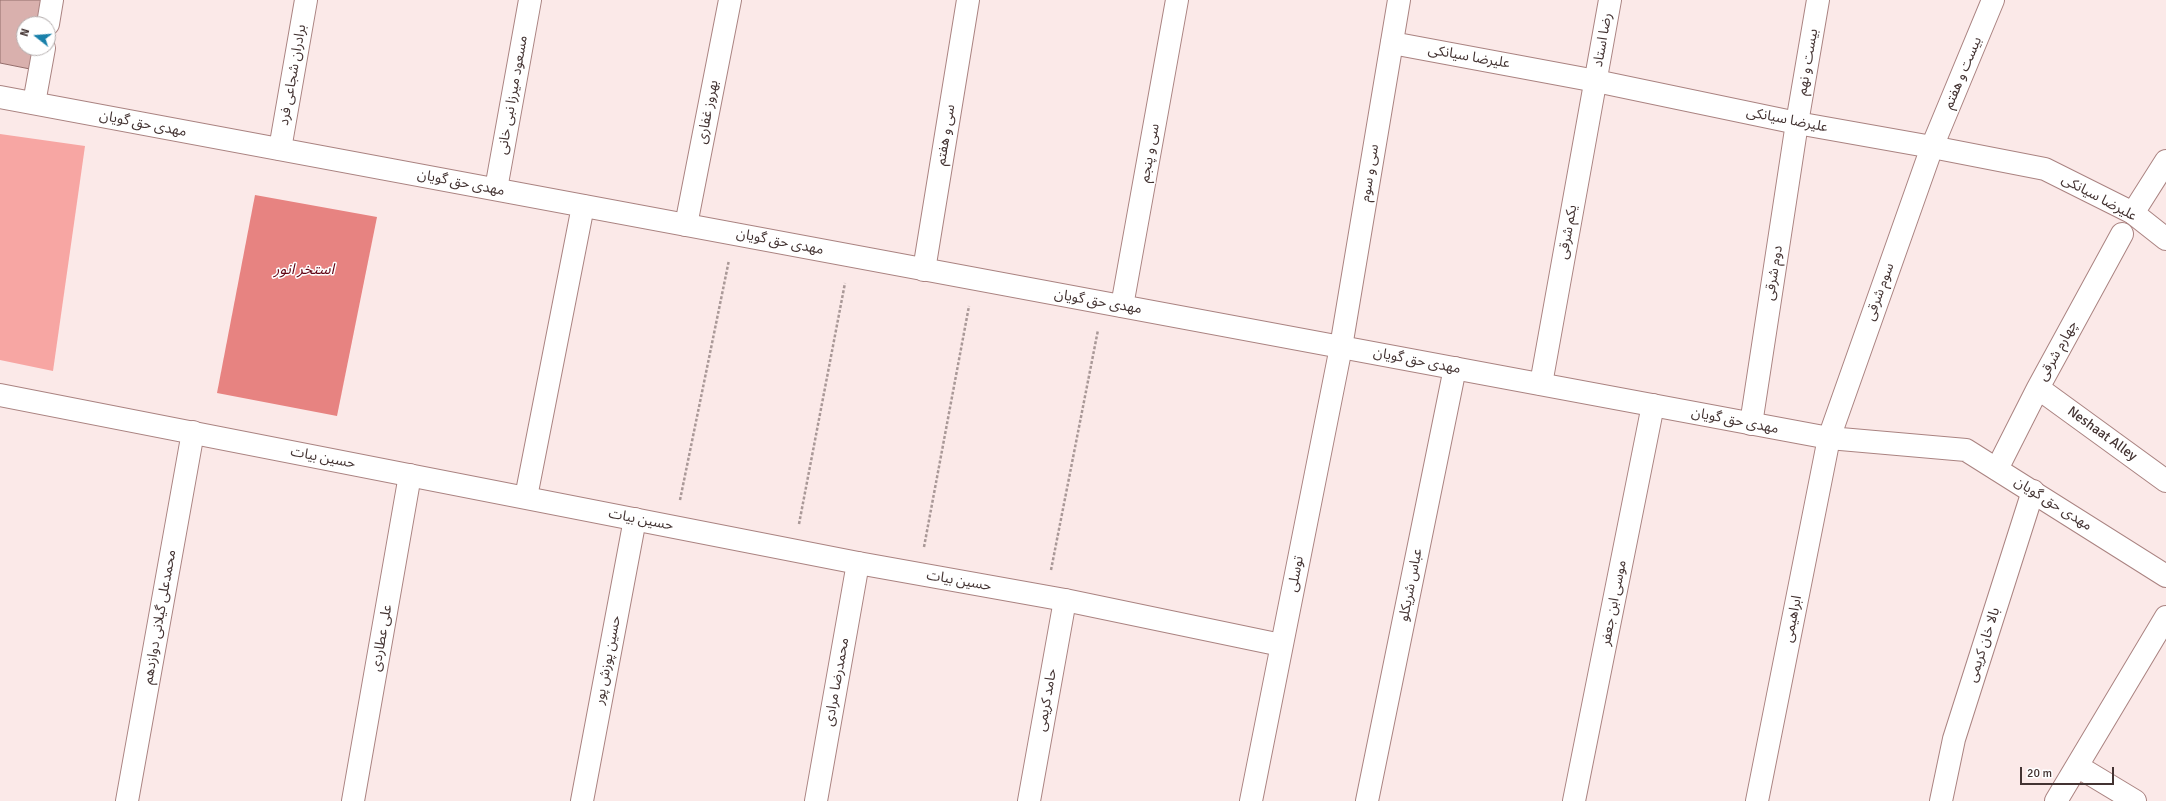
<!DOCTYPE html>
<meta charset="utf-8">
<style>
body{margin:0}
#map{position:relative;width:2166px;height:801px;overflow:hidden;background:#fbe9e8;font-family:Signika,sans-serif}
canvas{display:block}
.north{position:absolute;left:16px;top:16px;width:40px;height:40px;box-sizing:border-box;background:#fff;border:1px solid #b4adad;border-radius:50%;rotate:287deg;font-size:11px;font-weight:700;line-height:16px;text-align:center;color:#433332}
.north::after{content:'';display:block;margin:auto;width:14px;height:18px;background:#1980aa;clip-path:polygon(50% 0,100% 100%,50% 72%,0 100%)}
.scale{position:absolute;left:2020px;top:767px;width:94px;height:18px;box-sizing:border-box;border:2px solid #433332;border-top:0;padding-left:5px;font-size:12px;line-height:14px;white-space:nowrap;color:#433332;-webkit-text-stroke:3px #fff;paint-order:stroke}
</style>
<div id="map">
<canvas width="2166" height="801"></canvas>
<div class="north">N</div>
<div class="scale">20 m</div>
</div>
<script>
const c = document.querySelector('canvas').getContext('2d');
c.lineJoin = 'round';
function fillPath(path, color) {
  c.fillStyle = color;
  c.fill(path, 'evenodd');
}
function shape(rows) {
  const path = new Path2D();
  for (const r of rows) {
    path.moveTo(r[0], r[1]);
    for (let i = 2; i < r.length; i += 2) path.lineTo(r[i], r[i + 1]);
  }
  return path;
}
function stroke(path, color, width, dash) {
  c.strokeStyle = color;
  c.lineWidth = width;
  c.lineCap = dash ? 'butt' : 'round';
  c.setLineDash(dash || []);
  c.stroke(path);
}
function label(font, color, halo, rows, align = 'center') {
  c.font = font + ' Signika,"Noto Sans Arabic",sans-serif';
  c.lineWidth = 3;
  c.setLineDash([]);
  c.textBaseline = 'middle';
  c.strokeStyle = halo;
  c.fillStyle = color;
  for (const [text, x, y, turn = 0] of rows) {
    c.save();
    c.translate(x, y);
    c.rotate((+turn || 0) * Math.PI / 180);
    c.textAlign = isNaN(turn) ? turn : align;
    if (halo) c.strokeText(text, 0, 0);
    c.fillText(text, 0, 0);
    c.restore();
  }
}
fillPath(shape([
 [0,134,85,146,53,371,0,360]
]), '#f7a6a3');
fillPath(shape([
 [255,195,377,217,337,416,217,393]
]), '#e78381');
const building = shape([
 [0,0,42,0,38,24,24,24,24,48,34,48,30,69,0,63,0,0]
]);
fillPath(building, '#d9b0ad');
stroke(building, '#946e6c', 1);
const street = shape([
 [48,24,52,0],
 [34,103,44,48],
 [280,149,306,0],
 [496,189,530,0],
 [2133,213,2166,161],
 [686,225,730,0],
 [924,270,968,0],
 [1122,306,1177,0],
 [1541,384,1610,0],
 [2038,388,2166,481],
 [1751,424,1797,123,1818,0],
 [1997,469,2038,388,2122,234],
 [526,497,583,206],
 [2077,766,2135,801],
 [127,801,193,432],
 [353,801,410,475],
 [582,801,635,519],
 [816,801,858,563],
 [1029,801,1065,600],
 [1251,801,1341,347,1399,0],
 [1367,801,1455,368],
 [1574,801,1653,405],
 [1757,801,1829,438,1932,147,1993,0],
 [1941,801,1954,739,2033,491],
 [2056,801,2166,617]
]);
const secondary = shape([
 [1392,43,1596,81,1797,123,1932,147,2045,169,2133,213,2166,239],
 [0,97,1829,438,1966,450,2166,576],
 [0,395,858,563,1065,600,1281,645]
]);
stroke(street, '#aa8381', 24);
stroke(secondary, '#aa8381', 24);
stroke(shape([
 [680,500,729,260],
 [799,524,845,283],
 [924,547,969,306],
 [1051,570,1098,330]
]), '#a99897', 2.5, [3, 2]);
stroke(street, '#fff', 22);
stroke(secondary, '#fff', 22);
label('14px', '#433332', '#fff', [
 ["رضا استاد",1603,40,-80],
 ["علیرضا سیانکی",1469,57,10],
 ["بیست و نهم",1808,62,-80],
 ["بیست و هفتم",1963,73,-67],
 ["برادران شجاعی فرد",293,75,-80],
 ["مسعود میرزا نبی خانی",513,95,-80],
 ["بهروز غفاری",708,112,-79],
 ["علیرضا سیانکی",1787,120,11],
 ["مهدی حق گویان",143,124,11],
 ["سی و هفتم",946,135,-81],
 ["سی و پنجم",1150,153,-80],
 ["سی و سوم",1370,173,-81],
 ["مهدی حق گویان",461,183,11],
 ["علیرضا سیانکی",2099,198,28],
 ["یکم شرقی",1568,232,-80],
 ["مهدی حق گویان",780,242,11],
 ["دوم شرقی",1774,273,-81],
 ["سوم شرقی",1880,292,-70],
 ["مهدی حق گویان",1098,302,10],
 ["چهارم شرقی",2058,351,-61],
 ["مهدی حق گویان",1417,361,11],
 ["مهدی حق گویان",1735,421,11],
 ["Neshaat Alley",2102,434,36],
 ["حسین بیات",323,458,11],
 ["مهدی حق گویان",2053,504,32],
 ["حسین بیات",641,520,11],
 ["توسلی",1296,574,-79],
 ["حسین بیات",959,581,10],
 ["عباس شریکلو",1411,585,-79],
 ["موسی ابن جعفر",1614,603,-79],
 ["محمدعلی گیلانی دوازدهم",160,617,-80],
 ["ابراهیمی",1793,619,-79],
 ["علی عطاردی",382,638,-80],
 ["بالا خان کریمی",1984,645,-72],
 ["حسین پوزش پور",608,660,-79],
 ["محمدرضا مرادی",837,682,-80],
 ["حامد کریمی",1047,700,-80]
]);
label('italic 15px', '#620413', '#fff', [
 ["استخر انور",304,270]
]);
</script>
